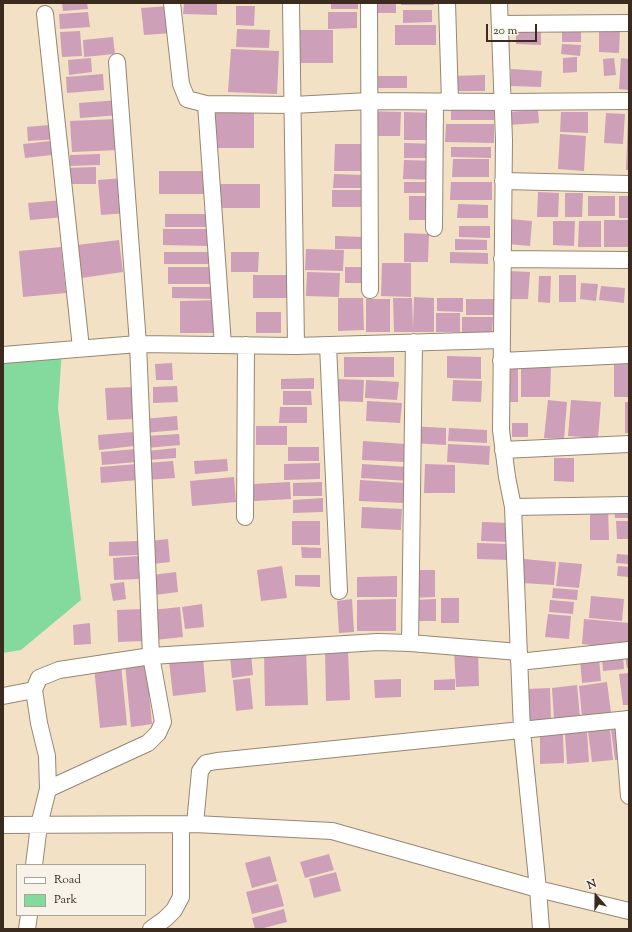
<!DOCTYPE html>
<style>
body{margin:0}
#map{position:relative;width:632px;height:932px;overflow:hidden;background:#f3e1c6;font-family:"Sorts Mill Goudy",serif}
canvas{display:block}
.frame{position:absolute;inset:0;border:4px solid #3b2a1e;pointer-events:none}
.legend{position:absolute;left:16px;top:864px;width:130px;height:52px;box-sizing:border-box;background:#f7f3e8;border:1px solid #aca397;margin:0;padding:5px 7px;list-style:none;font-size:12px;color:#3b2a1e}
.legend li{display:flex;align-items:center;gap:8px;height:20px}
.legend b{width:20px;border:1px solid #aca397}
.north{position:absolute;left:576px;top:876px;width:40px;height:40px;-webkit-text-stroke:3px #f7f3e8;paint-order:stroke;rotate:340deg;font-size:11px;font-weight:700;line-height:16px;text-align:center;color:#3b2a1e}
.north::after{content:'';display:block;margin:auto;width:14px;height:18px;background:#3b2a1e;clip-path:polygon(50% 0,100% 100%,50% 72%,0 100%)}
.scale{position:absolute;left:486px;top:24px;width:51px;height:18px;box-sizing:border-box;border:2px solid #3b2a1e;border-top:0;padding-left:5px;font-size:12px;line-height:14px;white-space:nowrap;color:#3b2a1e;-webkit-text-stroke:3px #f7f3e8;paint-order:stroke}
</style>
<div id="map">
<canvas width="632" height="932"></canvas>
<div class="frame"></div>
<ul class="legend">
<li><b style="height:5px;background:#fff"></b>Road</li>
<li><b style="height:11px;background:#84da9d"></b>Park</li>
</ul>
<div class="north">N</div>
<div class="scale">20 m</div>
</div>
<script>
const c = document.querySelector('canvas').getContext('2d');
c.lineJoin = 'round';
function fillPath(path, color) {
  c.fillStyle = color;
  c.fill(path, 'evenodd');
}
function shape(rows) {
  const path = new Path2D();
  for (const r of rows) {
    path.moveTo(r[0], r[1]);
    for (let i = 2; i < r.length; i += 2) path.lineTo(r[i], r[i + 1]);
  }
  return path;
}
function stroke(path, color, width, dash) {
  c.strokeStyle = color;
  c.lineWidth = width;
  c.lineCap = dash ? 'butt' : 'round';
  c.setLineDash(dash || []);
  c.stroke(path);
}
fillPath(shape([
 [62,350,58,408,81,600,21,650,3,653,3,357]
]), '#84da9d');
fillPath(shape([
 [62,3,87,3,88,9,63,11],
 [184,3,217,3,217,15,183,14],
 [331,3,358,3,358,9,331,9],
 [364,3,396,3,396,13,364,13],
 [401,3,434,3,434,5,401,5],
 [170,6,172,33,144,35,141,8],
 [236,6,255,6,254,26,236,25],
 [403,10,432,10,432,22,403,23],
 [88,12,90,27,60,29,59,14],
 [328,12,357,12,357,28,328,29],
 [395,25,436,25,436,45,395,45],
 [599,28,620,28,619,53,599,52],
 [237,29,270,30,269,48,236,47],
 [299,30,333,30,333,63,299,63],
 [562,30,581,30,581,42,562,42],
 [80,31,82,56,62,57,60,32],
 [516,31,541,32,541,45,516,44],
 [113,37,115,54,84,57,83,40],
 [562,44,581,45,580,56,561,54],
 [231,49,279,51,277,94,228,92],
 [577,57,577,72,563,73,563,58],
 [91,58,92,72,69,75,68,60],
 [614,58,616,75,604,76,603,59],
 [621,58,629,59,629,90,619,89],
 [511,69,542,71,541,87,510,86],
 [103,74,104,90,67,93,66,77],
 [485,75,485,91,452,91,452,76],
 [370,76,407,76,407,88,370,88],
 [119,100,120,115,80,118,79,103],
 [451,109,494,110,494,120,451,120],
 [538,110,539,123,508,125,507,112],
 [366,111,401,112,400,136,366,136],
 [213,112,254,112,254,148,213,148],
 [404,112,434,113,434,140,404,140],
 [561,112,588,112,588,133,560,132],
 [606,113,625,114,623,144,604,143],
 [117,119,119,150,72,152,70,121],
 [628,119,629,119,629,170,626,170],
 [60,124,61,139,28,141,27,127],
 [446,124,494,124,494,143,445,142],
 [560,134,586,136,584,171,558,169],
 [60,140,61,154,25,158,23,144],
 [404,143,439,144,439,158,404,158],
 [335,144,368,144,367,171,334,171],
 [451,147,491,147,491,158,451,157],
 [100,154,100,165,70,166,70,155],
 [453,159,489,159,489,177,452,177],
 [404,160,438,161,438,180,403,179],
 [96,167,96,184,67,184,66,168],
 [159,171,205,171,205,194,159,194],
 [334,174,365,175,365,188,333,188],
 [124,178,127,213,101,215,98,180],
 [404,182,437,182,437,193,404,193],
 [451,182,492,182,492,200,450,200],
 [215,184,260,184,260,208,215,208],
 [332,190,365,190,365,207,332,207],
 [538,192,559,193,558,217,537,217],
 [565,193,583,193,582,217,565,217],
 [409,196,437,196,436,220,409,220],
 [588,196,615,196,615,216,588,216],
 [619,196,629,196,629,218,619,218],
 [63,200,65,217,30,220,28,203],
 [458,204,488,205,488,218,457,218],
 [165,214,210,214,209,227,165,227],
 [510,219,532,221,530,246,508,244],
 [604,220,629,220,629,247,604,247],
 [553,221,575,221,574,246,553,245],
 [579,221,601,221,601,247,578,247],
 [459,226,490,226,490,238,459,237],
 [163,229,210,229,210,246,163,245],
 [404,233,429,234,428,262,404,262],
 [335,236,363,237,363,249,335,249],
 [455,239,487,240,487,250,455,250],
 [119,240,123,272,81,278,77,245],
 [61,247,66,293,23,297,19,251],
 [306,249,344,250,343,271,305,270],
 [164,252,211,252,211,264,164,264],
 [231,252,259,252,258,272,231,272],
 [450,252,488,253,488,264,450,263],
 [382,263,411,263,411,297,381,296],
 [168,267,211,267,211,284,168,284],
 [345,267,369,267,369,283,345,283],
 [508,271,530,272,528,299,507,299],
 [307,272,340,273,339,297,306,296],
 [253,275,294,275,294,298,253,298],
 [559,275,576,275,576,302,559,302],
 [539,276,551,276,550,303,538,302],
 [581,283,598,284,596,301,580,299],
 [601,286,625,288,624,303,599,300],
 [172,287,213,287,214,299,172,298],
 [414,297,434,298,434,332,394,332,393,298,412,298,413,329],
 [338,298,363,298,364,330,338,331],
 [437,298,463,298,463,312,437,311],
 [366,299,390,299,390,332,366,332],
 [466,299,496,299,495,315,466,315],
 [220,300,220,333,180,333,180,301],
 [256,312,281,312,281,333,256,333],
 [436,313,460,313,460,332,436,332],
 [462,317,493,317,492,334,462,334],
 [447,356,481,357,481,379,447,378],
 [344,357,394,357,394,377,344,377],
 [614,361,629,361,629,397,614,397],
 [172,363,173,380,156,380,155,364],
 [508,365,518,365,518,402,509,402],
 [521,366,551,366,550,397,521,397],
 [314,378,314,389,281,389,281,379],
 [335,379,364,380,363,402,334,401],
 [366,380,399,382,397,400,365,398],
 [453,380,482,381,481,402,452,401],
 [177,386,178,402,153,403,153,387],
 [133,387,134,419,107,420,105,388],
 [283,391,311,391,312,405,283,405],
 [548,400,567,402,564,439,544,438],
 [571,400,601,402,598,438,568,436],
 [367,401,402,403,400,423,366,421],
 [625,402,629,402,629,433,625,433],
 [280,407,307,407,307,423,279,423],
 [177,416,178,430,144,433,143,419],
 [512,423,528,423,528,437,512,437],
 [256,426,287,426,287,445,256,445],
 [410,426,446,428,446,445,409,443],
 [449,428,487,430,487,443,448,441],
 [133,432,134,446,99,450,98,435],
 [179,434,180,445,147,448,146,436],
 [363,441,406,444,405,462,362,460],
 [448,444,490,446,489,465,447,462],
 [288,447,319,447,319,461,288,461],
 [176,448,176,458,148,460,147,451],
 [136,449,137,462,102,465,101,452],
 [554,458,574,458,574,482,554,481],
 [227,459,228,471,195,474,194,461],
 [173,461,175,478,146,480,145,463],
 [320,463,320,479,284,480,284,464],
 [137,464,139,480,101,483,100,467],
 [362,464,408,467,408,481,361,478],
 [425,464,455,465,455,493,424,493],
 [234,477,236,502,192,506,190,481],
 [360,480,406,483,404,503,359,501],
 [290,482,291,499,254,501,253,484],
 [322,482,322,496,293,496,293,483],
 [323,498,323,512,293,513,293,500],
 [614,505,629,505,629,518,615,518],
 [608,506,609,540,590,540,590,507],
 [362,507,402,509,401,530,361,528],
 [292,521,320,521,320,545,292,545],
 [616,521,629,521,629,539,617,539],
 [482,522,510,523,509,542,481,541],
 [168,539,170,562,152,564,150,541],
 [139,541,140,555,109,556,109,542],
 [477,543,511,544,510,560,477,559],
 [301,547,321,548,321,558,302,558],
 [617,554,629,555,629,564,616,563],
 [138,556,139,579,114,580,113,558],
 [524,559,556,562,554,585,522,583],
 [559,562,582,564,579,588,556,586],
 [282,566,287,598,261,601,257,570],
 [618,566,629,567,629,577,617,576],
 [410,570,435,570,435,597,411,598],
 [176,572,178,592,155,595,152,575],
 [295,575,320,575,320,587,295,586],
 [397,576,397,597,357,597,357,577],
 [124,582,126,599,113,601,110,584],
 [553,588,578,590,577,600,552,598],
 [591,596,624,599,622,621,589,618],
 [441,598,459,598,459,623,441,623],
 [352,599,354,632,339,633,337,601],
 [396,599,396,631,357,631,357,600],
 [436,599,436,621,414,621,414,600],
 [550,600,574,602,573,614,549,612],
 [202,604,204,627,185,629,182,607],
 [180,607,183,637,155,640,151,610],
 [143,609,144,641,118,642,117,610],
 [548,614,571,616,569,639,545,637],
 [584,619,629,623,629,649,582,644],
 [90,623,91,644,74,645,73,625],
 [306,649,308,705,265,706,264,651],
 [478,649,479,686,456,687,454,650],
 [348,651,350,700,326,701,325,652],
 [251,654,253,675,232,678,230,656],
 [629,655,629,668,627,668,625,656],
 [623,656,624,669,603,671,602,657],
 [599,657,601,681,582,683,580,659],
 [203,658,206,692,173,696,169,661],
 [146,661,152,724,131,727,125,664],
 [121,664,127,725,100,728,94,667],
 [629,673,629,705,623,705,619,674],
 [250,678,253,709,236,711,233,680],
 [401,679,401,697,375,698,374,680],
 [455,679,455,690,434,690,434,680],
 [607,682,611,713,582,717,579,686],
 [577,685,580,717,554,719,552,688],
 [550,688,551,720,526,721,525,689],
 [625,728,628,758,615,760,611,730],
 [610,729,613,760,592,762,588,731],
 [587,732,589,762,567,764,565,734],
 [540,734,563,734,564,763,540,764],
 [329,854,334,870,305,878,300,862],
 [270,856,277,881,252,888,245,863],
 [336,872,341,891,314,898,309,879],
 [278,884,284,906,252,914,246,892],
 [284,909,287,922,260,929,255,929,252,918]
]), '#ce9fb8');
const minor = shape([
 [172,3,181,84,187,99,206,104,293,105,369,101,503,102,629,101],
 [291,3,296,346],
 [369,3,370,290],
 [447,3,450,102],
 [499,3,504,140,501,430,507,477,513,507,522,731,538,889,541,929],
 [45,14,81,348],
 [500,24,629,23],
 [206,104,223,345],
 [503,181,629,184],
 [434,228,435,102],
 [502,259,629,260],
 [328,345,339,591],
 [3,355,138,344,296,346,501,340],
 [501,361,629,355],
 [503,450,629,444],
 [513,507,629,505],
 [245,517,246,345],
 [410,643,414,342],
 [519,662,629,650],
 [3,696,34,690],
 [623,720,629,796],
 [48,789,148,743,158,733,163,722,151,656,378,642,410,643,519,652],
 [195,824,200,771,206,763,217,761,629,719],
 [3,825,195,824,332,831,538,889,629,911],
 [34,865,39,825,48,789,47,756,39,723,34,690,39,678,59,670,151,656,138,344,117,62],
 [27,929,29,915],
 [151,929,165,919,174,910,181,897,181,825]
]);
stroke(minor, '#978672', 18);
stroke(minor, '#fff', 16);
</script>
